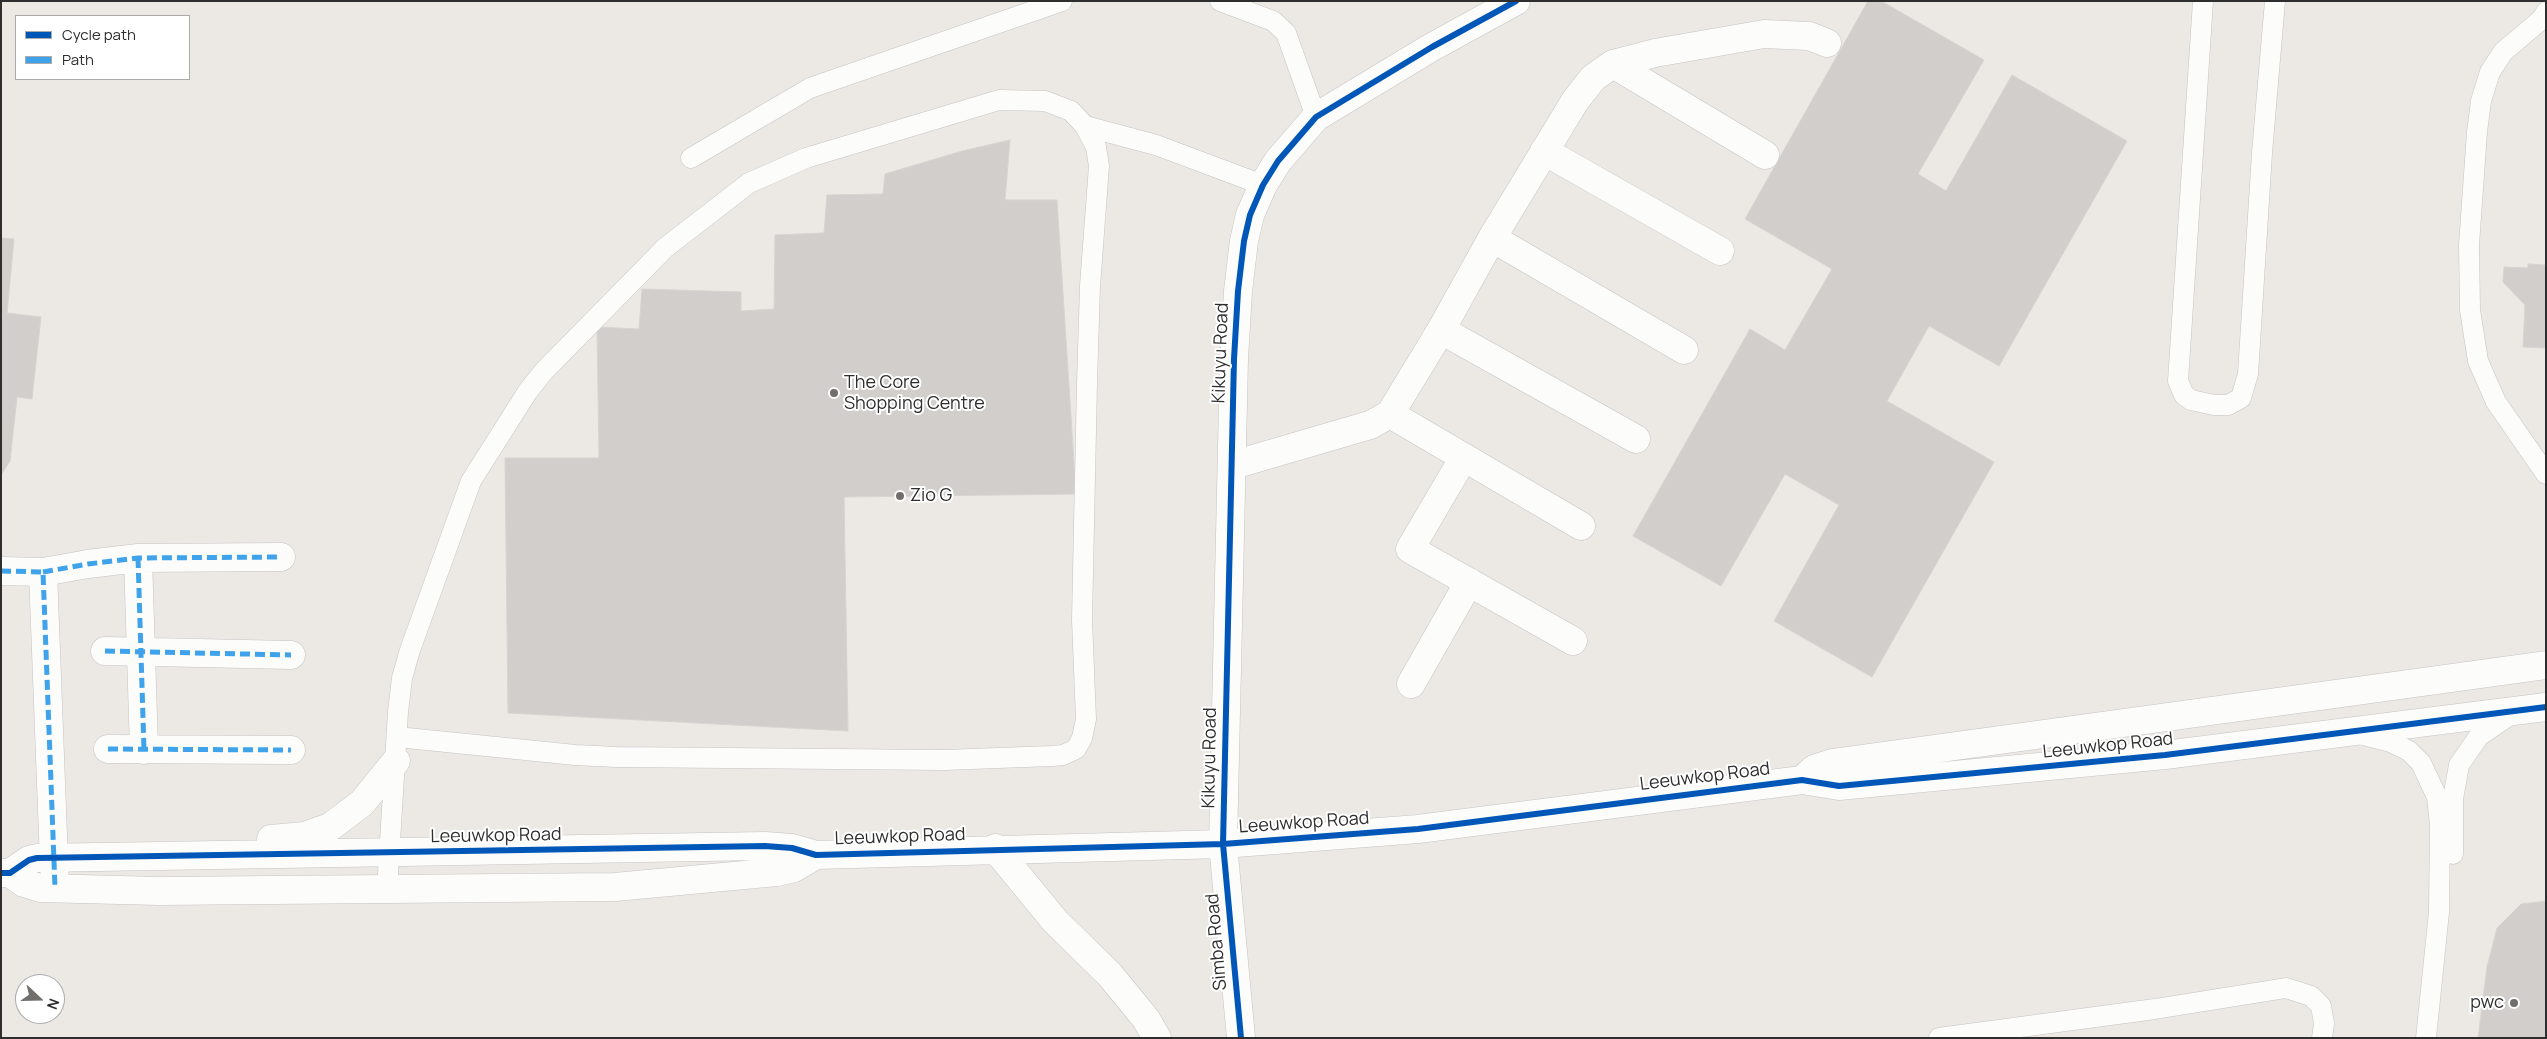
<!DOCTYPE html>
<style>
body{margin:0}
#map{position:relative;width:2547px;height:1039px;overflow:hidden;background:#ece8e4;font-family:Manrope,sans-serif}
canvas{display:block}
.frame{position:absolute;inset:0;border:2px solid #2e2e2e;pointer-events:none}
.legend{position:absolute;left:15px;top:15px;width:175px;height:65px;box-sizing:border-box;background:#fff;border:1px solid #ababab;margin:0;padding:6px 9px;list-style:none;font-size:15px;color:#2e2e2e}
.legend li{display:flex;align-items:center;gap:10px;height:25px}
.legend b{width:25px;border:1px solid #ababab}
.north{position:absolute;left:15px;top:974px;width:50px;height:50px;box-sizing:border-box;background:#fff;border:1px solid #ababab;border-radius:50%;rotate:111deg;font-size:14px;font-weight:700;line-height:20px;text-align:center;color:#2e2e2e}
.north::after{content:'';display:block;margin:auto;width:18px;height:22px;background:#706f6e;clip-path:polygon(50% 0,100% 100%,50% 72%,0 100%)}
</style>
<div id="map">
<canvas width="2547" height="1039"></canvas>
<div class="frame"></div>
<ul class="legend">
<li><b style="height:6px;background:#0057b8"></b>Cycle path</li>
<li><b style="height:6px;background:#3ea3eb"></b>Path</li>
</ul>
<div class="north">N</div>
</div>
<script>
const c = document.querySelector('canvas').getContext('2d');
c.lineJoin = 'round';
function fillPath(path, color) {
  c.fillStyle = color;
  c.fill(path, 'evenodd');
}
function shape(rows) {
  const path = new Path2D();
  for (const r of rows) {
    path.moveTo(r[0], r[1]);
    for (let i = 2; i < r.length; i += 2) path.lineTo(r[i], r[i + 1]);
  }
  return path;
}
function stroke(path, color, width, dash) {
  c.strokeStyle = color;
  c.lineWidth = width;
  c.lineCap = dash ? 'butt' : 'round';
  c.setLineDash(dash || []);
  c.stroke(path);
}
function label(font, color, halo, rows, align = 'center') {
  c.font = font + ' Manrope,sans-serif';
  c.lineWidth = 4;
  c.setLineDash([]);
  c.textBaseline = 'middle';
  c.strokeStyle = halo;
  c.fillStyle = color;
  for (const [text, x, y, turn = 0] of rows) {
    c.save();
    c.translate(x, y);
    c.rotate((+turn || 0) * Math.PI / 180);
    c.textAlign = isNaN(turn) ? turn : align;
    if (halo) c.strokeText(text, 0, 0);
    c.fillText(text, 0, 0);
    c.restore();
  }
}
const building = shape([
 [1868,1,1881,1,1984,60,1918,174,1946,191,2012,75,2127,141,1999,366,1929,326,1887,401,1994,462,1872,677,1774,621,1839,505,1785,474,1721,586,1633,536,1750,329,1785,350,1832,269,1745,219,1868,1],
 [1010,140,1005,200,1057,200,1076,494,844,497,848,731,508,713,505,458,599,458,597,327,639,329,642,289,741,292,741,311,774,309,775,235,824,233,827,195,883,194,885,174,962,151,1010,140],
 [1,238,14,239,7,313,41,317,32,399,17,397,10,461,1,475,1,238],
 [2528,264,2546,265,2546,348,2523,347,2525,305,2503,282,2504,267,2528,268,2528,264],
 [2546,901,2546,1038,2478,1038,2487,967,2497,928,2521,904,2546,901]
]);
fillPath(building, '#d1cecb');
stroke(building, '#d7d4d0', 1);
const service = shape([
 [1220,1,1273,21,1286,33,1316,117],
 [2203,1,2178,381,2184,395,2191,400,2214,405,2228,405,2241,398,2248,374,2262,153,2275,1],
 [2546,12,2542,19,2503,52,2490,72,2481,101,2477,132,2469,245,2470,310,2478,361,2496,402,2546,474],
 [1085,126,1156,145,1263,185],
 [691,158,810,88,1062,1],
 [2360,734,2391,742,2409,751,2421,763,2437,797,2440,824,2439,912,2426,1038],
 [2453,854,2453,799,2459,765,2479,736,2513,713],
 [387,890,398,712,402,678,410,650,471,481,528,391,544,371,665,248,749,183,806,158,999,100,1045,101,1071,111,1085,126,1096,147,1099,166,1090,286,1087,383,1082,620,1086,719,1082,738,1076,749,1063,755,1052,756,944,760,616,757,575,755,397,737],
 [1939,1038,2155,1009,2286,988,2311,996,2321,1006,2324,1023,2322,1038]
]);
const minor = shape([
 [1613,64,1765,155],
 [1544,151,1720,251],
 [1492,238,1684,350],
 [1441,330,1636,439],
 [1390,414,1581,526],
 [1464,457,1410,549,1573,641],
 [1233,465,1370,425,1390,414,1441,330,1492,238,1575,101,1593,78,1613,64,1655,53,1764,34,1809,36,1827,43],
 [138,558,144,750],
 [1,571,43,572,55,888],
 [43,572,88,564,138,558,281,557],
 [105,651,291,655],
 [1411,684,1469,582],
 [108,749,291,750],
 [1241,1038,1223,844,1234,359,1238,291,1244,241,1250,215,1263,185,1278,161,1316,117,1432,47,1516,1]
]);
const tertiary = shape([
 [1802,780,1814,769,1832,763,2546,665],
 [271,839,305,836,330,827,362,803,396,761],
 [995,848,1055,921,1110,975,1146,1019,1157,1038],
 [1,873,10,873,29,860,37,858,765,846,792,848,816,855,1223,844,1418,829,1802,780,1839,786,2165,755,2546,707],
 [10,873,24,883,40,888,159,891,615,887,777,872,794,868,816,855]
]);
stroke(service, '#c5c4c5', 21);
stroke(minor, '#c5c4c5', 29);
stroke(tertiary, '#c5c4c5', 29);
stroke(service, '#fcfcfb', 20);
stroke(minor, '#fcfcfb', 28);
stroke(tertiary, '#fcfcfb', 28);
stroke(shape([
 [138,558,144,750],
 [1,571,43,572,55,888],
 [43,572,88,564,138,558,281,557],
 [105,651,291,655],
 [108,749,291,750]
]), '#3ea3eb', 5, [10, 5]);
stroke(shape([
 [1,873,10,873,29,860,37,858,765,846,792,848,816,855,1223,844,1418,829,1802,780,1839,786,2165,755,2546,707],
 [1241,1038,1223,844,1234,359,1238,291,1244,241,1250,215,1263,185,1278,161,1316,117,1432,47,1516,1]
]), '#0057b8', 6);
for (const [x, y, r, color] of [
 [834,393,5,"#706f6e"],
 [900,496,5,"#706f6e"],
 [2514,1003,5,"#706f6e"]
]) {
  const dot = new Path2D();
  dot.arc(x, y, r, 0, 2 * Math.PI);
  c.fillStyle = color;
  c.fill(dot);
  stroke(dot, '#fff', 2);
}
label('18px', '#2e2e2e', '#fff', [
 ["Kikuyu Road",1221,353,-88],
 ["Leeuwkop Road",2108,746,-6],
 ["Kikuyu Road",1210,758,-89],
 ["Leeuwkop Road",1705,777,-7],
 ["Leeuwkop Road",1304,823,-4],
 ["Leeuwkop Road",496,836,-1],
 ["Leeuwkop Road",900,837,-2],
 ["Simba Road",1217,942,-95]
]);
label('18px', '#2e2e2e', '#fff', [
 ["The Core",844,383],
 ["Shopping Centre",844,404],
 ["Zio G",910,496],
 ["pwc",2504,1003,"right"]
], 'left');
</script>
